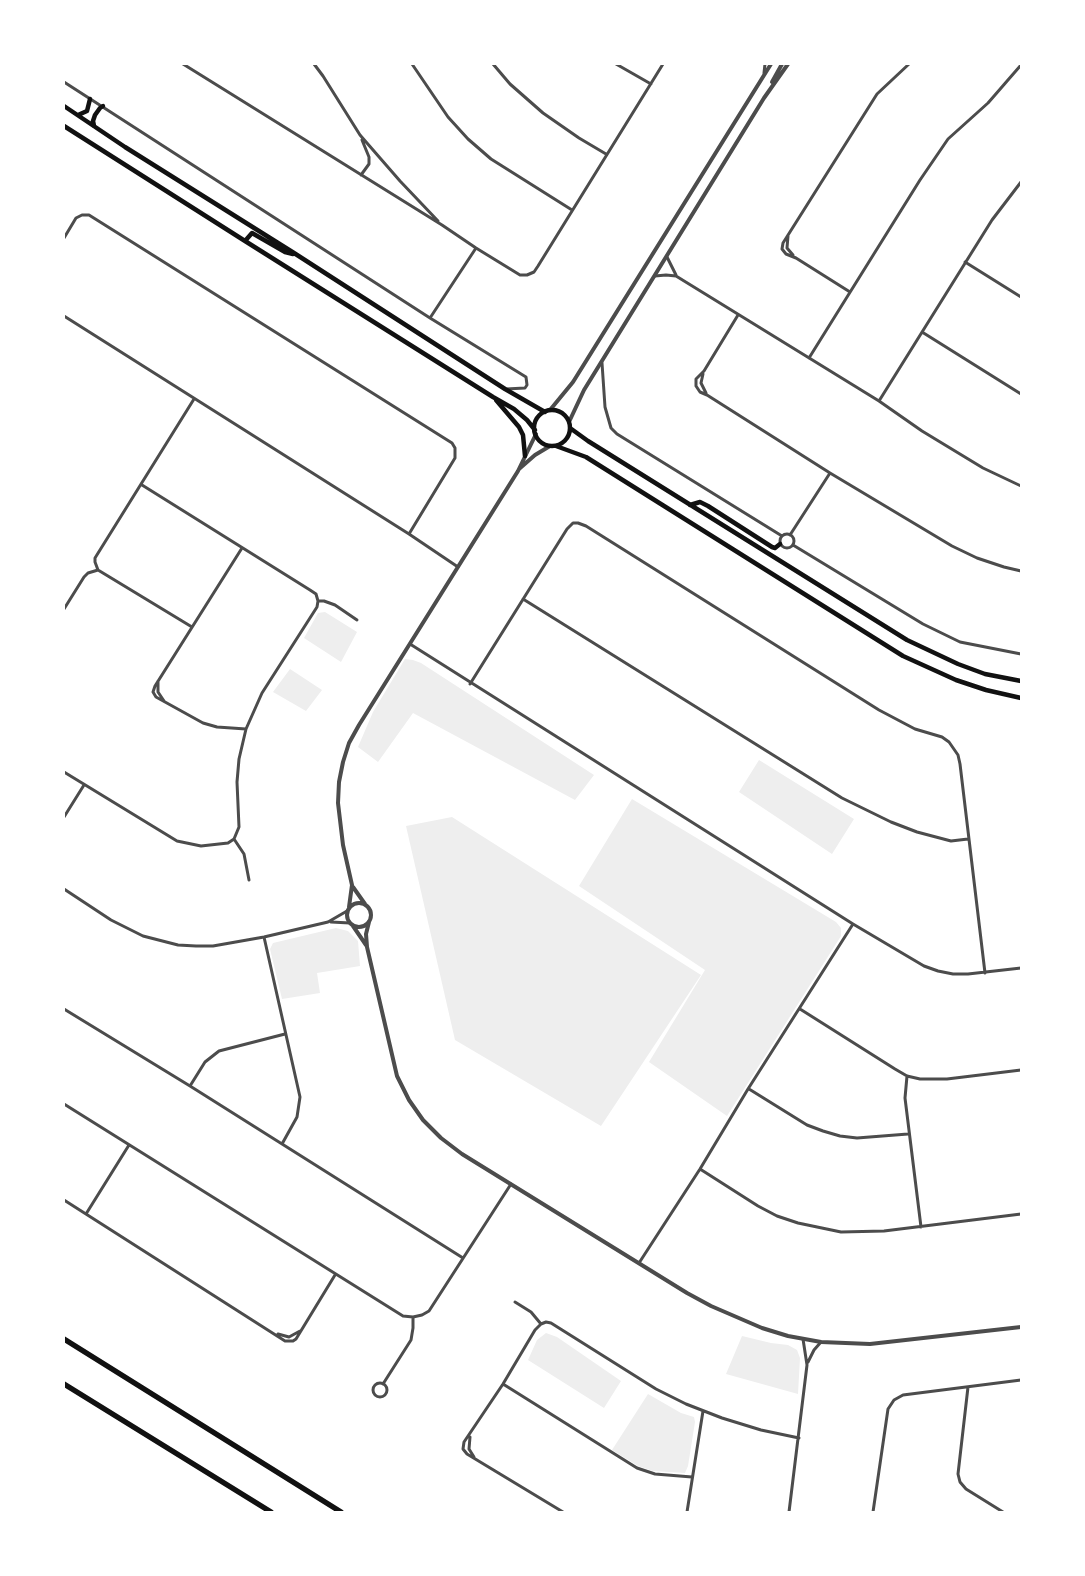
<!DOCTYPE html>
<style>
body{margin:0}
#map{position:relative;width:1085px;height:1576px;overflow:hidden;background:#fff;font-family:Karla,sans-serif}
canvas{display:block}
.frame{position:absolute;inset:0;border:65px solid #fff;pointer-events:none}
</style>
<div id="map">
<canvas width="1085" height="1576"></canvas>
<div class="frame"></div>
</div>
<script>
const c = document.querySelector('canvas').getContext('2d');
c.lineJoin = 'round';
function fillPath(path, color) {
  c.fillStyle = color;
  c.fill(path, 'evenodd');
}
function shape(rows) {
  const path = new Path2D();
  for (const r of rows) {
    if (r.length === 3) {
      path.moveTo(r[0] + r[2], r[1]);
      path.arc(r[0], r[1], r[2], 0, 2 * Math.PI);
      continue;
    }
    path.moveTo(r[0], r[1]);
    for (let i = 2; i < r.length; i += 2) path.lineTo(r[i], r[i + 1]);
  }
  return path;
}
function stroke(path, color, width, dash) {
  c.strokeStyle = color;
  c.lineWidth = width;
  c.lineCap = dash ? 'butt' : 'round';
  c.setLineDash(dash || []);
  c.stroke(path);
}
fillPath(shape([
 [325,612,357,632,341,662,304,638,318,613],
 [405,659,413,660,421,663,594,775,575,800,413,713,378,762,358,747,373,712],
 [290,669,322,690,306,711,273,692],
 [759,760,854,819,832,854,739,792],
 [632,799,836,922,841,928,841,936,727,1116,649,1062,705,970,579,886],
 [452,817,701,975,601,1126,455,1040,406,826],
 [336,928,348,931,358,941,360,966,317,973,320,993,282,999,270,949,273,943],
 [546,1333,557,1337,621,1381,604,1408,528,1360,537,1340],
 [742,1336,771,1343,788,1345,797,1350,800,1358,798,1394,726,1374],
 [648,1394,681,1413,694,1417,695,1422,688,1466,685,1473,653,1471,638,1466,612,1450]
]), '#eee');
stroke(shape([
 [183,64,442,225,476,248,520,275,527,275,534,272,538,266,663,64],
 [314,64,323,76,360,135,400,181,438,221],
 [412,64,448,117,468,139,491,159,572,210],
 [493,64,510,84,543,113,579,138,606,154],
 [616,64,651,84],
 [764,73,765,64],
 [64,82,430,318,526,377,527,385,525,388,506,389],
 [361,175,369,164,369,157,362,140],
 [788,236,787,248,793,255],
 [64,238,76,218,82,215,89,215,452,443,455,448,455,458,409,534],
 [667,257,676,275],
 [965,262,1021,297],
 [655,276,666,275,676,276,879,401,922,431,983,468,1021,486],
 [850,292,796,258,786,254,782,249,783,243,877,94,909,64],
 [738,315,704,371,696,379,696,386,700,392,707,395,830,473,952,546,977,558,1004,567,1021,571],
 [64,316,409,534,458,567],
 [430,318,476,248],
 [922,332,1021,394],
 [809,358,920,180,948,139,988,103,1021,65],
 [602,363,605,407,611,428,617,434,782,536],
 [703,374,701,383,706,393],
 [879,401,992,220,1021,182],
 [787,541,7],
 [790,535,830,473],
 [793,545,923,624,960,642,1021,654],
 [242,548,155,686,153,692,156,697,203,723,217,727,246,729],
 [523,599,842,798,891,822,917,832,951,841,968,839],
 [318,601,324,601,335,605,357,620],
 [64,609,84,577,88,573,98,570],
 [192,627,98,570,95,562,95,558,194,399],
 [410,644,853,924,924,966,938,971,953,974,968,974,1021,968],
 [158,681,158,692,164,701],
 [470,684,567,529,573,523,578,523,586,526,879,710,915,729,942,737,949,742,958,755,960,764,985,973],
 [64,772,177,841,201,846,228,843,234,839,239,827,237,782,239,759,246,729,262,693,317,607,318,601,316,594,310,590,142,485],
 [64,817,84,785],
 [234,839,244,854,249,880],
 [64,889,111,920,143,936,178,945,196,946,213,946,264,937,328,922,347,911],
 [331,922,350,923],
 [264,937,300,1097,297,1117,282,1144],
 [64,1009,190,1086,463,1258],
 [800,1009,895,1069,907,1076,920,1079,947,1079,1021,1070],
 [907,1076,905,1098,921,1227],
 [190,1086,205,1062,219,1051,285,1034],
 [749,1089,807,1125,823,1131,840,1136,857,1138,908,1134],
 [64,1104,403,1316,413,1317,422,1315,429,1311,511,1184],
 [700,1169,758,1206,777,1216,798,1223,841,1232,884,1231,1021,1214],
 [64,1200,285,1341,293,1341,296,1339,335,1275],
 [86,1214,129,1145],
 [639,1263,700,1169,748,1089,853,924],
 [515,1302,531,1312,541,1324],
 [278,1334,289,1337,300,1331],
 [808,1362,814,1350,821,1342],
 [380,1390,7],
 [383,1384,411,1340,413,1328,413,1317],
 [503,1384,637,1468,655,1474,692,1477],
 [968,1387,958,1474,960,1482,966,1489,1003,1512],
 [470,1437,469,1449,474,1457],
 [563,1512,467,1454,463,1449,464,1442,503,1384,535,1330,541,1324,546,1322,551,1323,656,1389,686,1404,722,1418,761,1430,799,1438],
 [687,1512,703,1411],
 [789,1512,807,1365,803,1339],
 [873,1512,888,1409,894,1400,903,1395,1021,1380]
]), '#4c4c4c', 3);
stroke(shape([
 [772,82,782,64],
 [550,410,573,382,771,64],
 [569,422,584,390,764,98,788,64],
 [519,469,535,455,550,446],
 [353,887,365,904],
 [359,915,12],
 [349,907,352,885,343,845,338,803,339,782,343,762,349,743,359,725,518,471,536,434],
 [369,922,366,934,367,947,397,1076,409,1100,423,1120,441,1138,462,1154,687,1293,711,1306,762,1328,788,1336,821,1342,870,1344,1021,1327],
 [353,926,366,945]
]), '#4c4c4c', 4);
stroke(shape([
 [64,106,125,147,294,253,505,389,545,412],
 [78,115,87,111,90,99],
 [64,126,245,241,493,397,514,409,527,420,535,430],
 [94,126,93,121,95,115,100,108,103,106],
 [245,241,252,233,285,252,293,254],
 [496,400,519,427,523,435,525,456],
 [552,428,18],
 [570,428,588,441,907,640,958,664,985,674,1021,681],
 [556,446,586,457,903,656,956,680,986,690,1021,698],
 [690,505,700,502,708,506,772,547,775,548,780,544]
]), '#111', 4.5);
stroke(shape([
 [64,1339,341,1512],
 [64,1384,271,1512]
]), '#111', 5.5);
</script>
